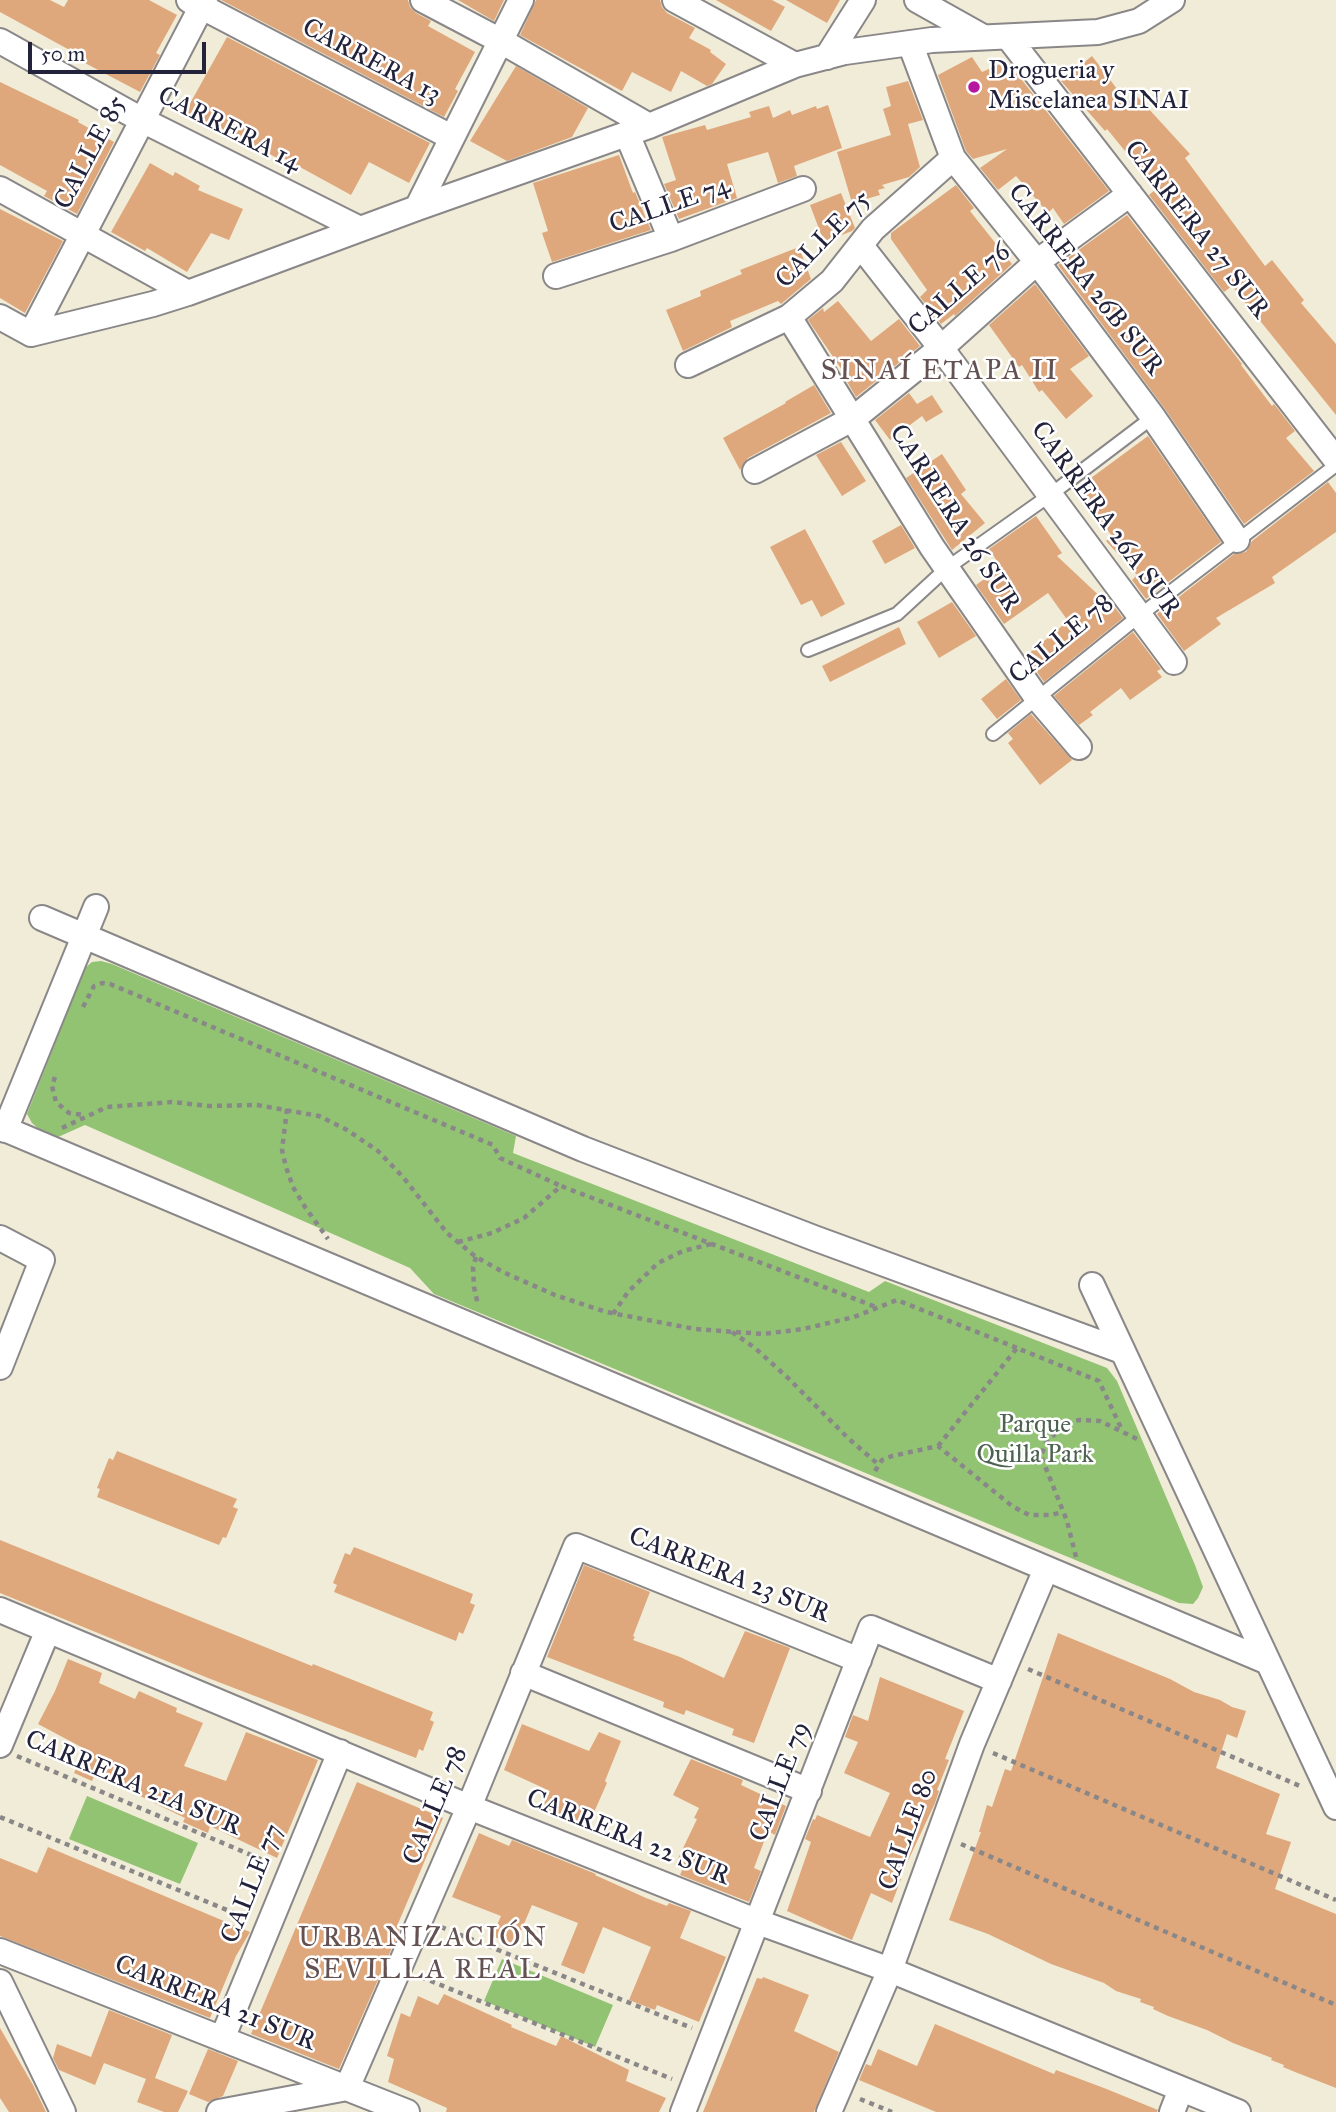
<!DOCTYPE html>
<meta charset="utf-8">
<style>
body{margin:0}
#map{position:relative;width:1336px;height:2112px;overflow:hidden;background:#f1ecd7;font-family:"IM FELL Great Primer",serif}
canvas{display:block}
.scale{position:absolute;left:28px;top:42px;width:178px;height:32px;box-sizing:border-box;border:4px solid #22223b;border-top:0;padding-left:9px;font-size:21px;line-height:24px;white-space:nowrap;color:#22223b;-webkit-text-stroke:5px #fff;paint-order:stroke}
</style>
<div id="map">
<canvas width="1336" height="2112"></canvas>
<div class="scale">50 m</div>
</div>
<script>
const c = document.querySelector('canvas').getContext('2d');
c.lineJoin = 'round';
function fillPath(path, color) {
  c.fillStyle = color;
  c.fill(path, 'evenodd');
}
function shape(rows) {
  const path = new Path2D();
  for (const r of rows) {
    path.moveTo(r[0], r[1]);
    for (let i = 2; i < r.length; i += 2) path.lineTo(r[i], r[i + 1]);
  }
  return path;
}
function stroke(path, color, width, dash) {
  c.strokeStyle = color;
  c.lineWidth = width;
  c.lineCap = dash ? 'butt' : 'round';
  c.setLineDash(dash || []);
  c.stroke(path);
}
function label(font, color, halo, rows, align = 'center') {
  c.font = font + ' "IM FELL Great Primer",serif';
  c.lineWidth = 5;
  c.setLineDash([]);
  c.textBaseline = 'middle';
  c.strokeStyle = halo;
  c.fillStyle = color;
  for (const [text, x, y, turn = 0] of rows) {
    c.save();
    c.translate(x, y);
    c.rotate((+turn || 0) * Math.PI / 180);
    c.textAlign = isNaN(turn) ? turn : align;
    if (halo) c.strokeText(text, 0, 0);
    c.fillText(text, 0, 0);
    c.restore();
  }
}
fillPath(shape([
 [101,961,112,964,516,1136,513,1153,869,1292,885,1281,1107,1368,1117,1381,1195,1565,1203,1587,1198,1598,1193,1604,1179,1603,434,1294,410,1268,85,1125,58,1137,39,1129,32,1123,27,1114,85,968,92,962],
 [87,1796,198,1843,180,1884,69,1839],
 [502,1959,613,2005,595,2047,484,2001]
]), '#91c373');
fillPath(shape([
 [0,0,50,0,64,7,68,0,149,0,177,15,156,53,160,55,140,92,83,62,86,59,0,12],
 [221,0,408,0,410,7,416,13,431,21,428,26,475,52,455,89,458,91,444,117],
 [458,0,504,0,494,21],
 [536,0,660,0,662,7,667,13,695,28,689,38,711,50,710,52,726,64,712,84,707,86,681,71,671,92,632,72,622,91,520,35],
 [716,0,772,0,785,7,771,31],
 [786,0,840,0,827,23],
 [227,37,430,143,409,183,369,162,351,195,278,155,277,158,211,123,208,129,183,116],
 [1092,56,1127,102,1136,95,1190,154,1185,158,1265,266,1272,260,1304,300,1301,303,1336,344,1336,415,1232,286,1224,292,1149,195,1156,189,1107,129,1105,131,1061,81],
 [972,57,982,72,1007,61,1109,191,1064,224,1053,208,1048,213,1016,176,998,190,980,168,1007,149,973,159,966,151,938,75],
 [516,66,588,108,572,137,507,161,470,141],
 [908,81,923,120,908,124,920,167,909,177,882,185,885,188,878,190,880,195,852,203,837,152,891,135,883,109,891,106,886,87],
 [0,82,79,120,78,122,114,142,77,214,44,196,47,191,0,165],
 [828,105,842,148,794,166,797,176,778,183,768,152,727,164,737,198,679,219,664,184,676,180,662,137,705,125,707,130,751,117,749,112,769,106,773,118,790,110,792,115,816,106,817,109],
 [619,155,633,193,635,192,651,230,552,262,542,233,548,231,533,183],
 [150,163,173,176,175,172,200,186,198,190,243,209,229,240,211,233,187,272,147,248,145,251,111,232],
 [956,185,974,208,970,211,1012,264,955,316,954,314,941,324,920,297,927,290,891,239,891,233],
 [841,193,855,228,852,231,824,242,810,205],
 [0,209,63,241,25,313,0,298],
 [1127,215,1242,364,1241,365,1272,406,1274,404,1295,431,1286,438,1314,471,1244,524,1165,409,1058,265],
 [799,247,811,279,781,304,778,301,730,321,732,327,683,351,666,310,701,296,700,291,742,274,740,270],
 [1035,284,1089,356,1070,369,1093,396,1066,419,1042,390,1039,392,1022,365,1019,367,989,325],
 [838,301,871,341,899,319,920,346,856,397,842,373,844,373,808,320,823,308,824,312],
 [814,385,831,413,748,458,740,470,723,438,786,403,785,402],
 [909,393,917,404,932,395,943,412,926,422,922,416,890,440,875,420],
 [1148,436,1221,542,1146,599,1132,580,1137,575,1106,541,1112,536,1076,489],
 [841,442,866,481,842,496,816,455],
 [942,454,966,490,961,494,985,523,952,550,906,478],
 [1328,482,1336,493,1336,532,1272,577,1275,583,1216,618,1221,624,1184,651,1157,614,1234,554,1246,552,1252,541],
 [1036,516,1062,553,1057,556,1107,603,1110,601,1123,618,1044,682,1026,656,1068,621,1048,593,1004,624,976,585,1001,567,989,549],
 [901,525,915,548,885,564,872,541],
 [805,529,845,604,821,617,812,600,801,605,770,547],
 [952,602,976,636,939,658,917,622],
 [899,627,906,644,830,682,822,666],
 [1133,632,1161,669,1157,671,1162,677,1130,700,1121,688,1090,712,1093,715,1079,725,1054,696],
 [1006,679,1021,700,997,719,981,699],
 [1031,714,1072,760,1040,785,1008,743,1013,739,1008,733],
 [117,1451,237,1499,233,1507,238,1509,226,1538,223,1537,219,1545,97,1497,100,1489,97,1488,109,1458,113,1460],
 [0,1540,312,1666,313,1664,433,1712,430,1720,434,1722,423,1751,419,1749,416,1758,208,1678,0,1593],
 [354,1547,473,1594,470,1603,475,1605,463,1634,459,1632,456,1641,334,1592,337,1585,333,1583,345,1553,350,1555],
 [584,1565,650,1592,633,1636,635,1637,633,1640,680,1657,724,1678,745,1631,790,1648,754,1743,732,1735,734,1729,686,1710,684,1715,663,1707,664,1702,547,1657],
 [1058,1633,1170,1679,1194,1692,1220,1700,1232,1707,1246,1711,1237,1738,1227,1734,1216,1768,1280,1794,1266,1834,1291,1842,1275,1889,1336,1914,1336,2088,1295,2072,1283,2067,1284,2065,1271,2060,1272,2058,1233,2043,1207,2030,1168,2016,1153,2009,1154,2007,1140,2002,1141,1999,1116,1991,1104,1983,1051,1964,988,1934,949,1920,981,1832,979,1832,987,1805,992,1807,1005,1769,1011,1771],
 [68,1659,102,1673,99,1683,135,1699,139,1691,177,1708,176,1712,203,1723,184,1766,226,1781,246,1732,318,1760,277,1858,210,1826,208,1833,183,1822,185,1818,95,1774,92,1781,74,1773,85,1749,38,1724,55,1691],
 [880,1677,964,1711,945,1759,949,1760,937,1790,939,1791,935,1803,900,1878,901,1879,892,1903,871,1893,852,1940,787,1911,811,1842,805,1839,813,1819,815,1820,817,1815,870,1837,890,1793,844,1773,858,1742,845,1737,853,1715,868,1721],
 [522,1724,589,1751,599,1732,621,1741,605,1781,607,1783,587,1828,542,1808,550,1791,504,1770],
 [691,1759,743,1780,741,1785,786,1806,775,1835,768,1831,754,1868,761,1871,749,1902,680,1875,683,1868,675,1865,697,1819,694,1818,699,1808,673,1795],
 [357,1782,443,1818,397,1926,401,1927,339,2069,251,2034],
 [479,1833,509,1846,512,1840,596,1874,595,1875,646,1898,667,1906,669,1903,691,1911,680,1938,726,1957,699,2022,657,2005,655,2010,629,2000,651,1947,603,1927,584,1974,561,1965,578,1923,532,1905,515,1945,492,1936,501,1916,452,1897],
 [48,1847,250,1932,236,1956,210,2018,0,1936,0,1858,37,1873],
 [763,1977,809,1995,794,2031,839,2052,814,2112,703,2112,757,1978,762,1979],
 [444,1994,512,2025,511,2027,556,2046,561,2036,629,2070,626,2081,666,2098,659,2112,446,2112,447,2108,388,2082,394,2059,387,2056,401,2013,410,2017,418,1996,438,2005],
 [109,2010,172,2035,155,2078,188,2091,178,2112,164,2112,137,2102,146,2079,104,2063,95,2085,59,2070,53,2058,57,2044,91,2057],
 [935,2024,1054,2074,1056,2070,1104,2088,1158,2110,1157,2112,936,2112,859,2080,866,2064,871,2066,878,2049,917,2066],
 [0,2028,33,2085,46,2112,9,2112,0,2098],
 [208,2049,238,2061,223,2096,208,2102,189,2094]
]), '#dfa87c');
const service = shape([
 [808,650,897,614,947,568,1050,495,1153,417],
 [993,734,1139,616,1336,465]
]);
const minor = shape([
 [189,0,451,137],
 [423,0,501,41,649,126],
 [675,0,795,65],
 [917,0,983,37],
 [1008,37,1336,460],
 [0,41,142,120,360,229],
 [910,43,953,158,1037,262,1153,417,1237,540],
 [827,57,863,0],
 [627,134,671,239],
 [0,189,188,293],
 [417,208,521,0],
 [861,246,941,348,1174,662],
 [556,276,671,239,803,189],
 [0,317,31,334],
 [789,317,932,547,1037,698,1079,747],
 [31,334,153,304,188,293,417,208,649,126,795,65,845,52,932,40,1098,32,1139,21,1172,0],
 [31,334,205,0],
 [688,365,789,317,832,281,873,229,953,158],
 [755,471,854,418,941,348,1037,262,1130,194],
 [42,918,583,1149,814,1238,1122,1351],
 [0,1127,1268,1662],
 [5,1130,96,907],
 [0,1238,42,1260,0,1367],
 [1092,1285,1336,1807],
 [0,1610,469,1807,758,1922,890,1970,1238,2112],
 [523,1673,809,1791],
 [0,1745,48,1630],
 [0,1951,407,2112],
 [0,1982,63,2112],
 [222,2039,340,1752],
 [219,2112,347,2088,469,1807,576,1546,859,1660],
 [683,2112,871,1628,999,1681],
 [829,2112,890,1970,972,1744,1046,1569],
 [1172,2112,1181,2089]
]);
stroke(service, '#8a8789', 16);
stroke(minor, '#8a8789', 28);
stroke(shape([
 [83,1007,94,986,102,983,110,984,493,1145,500,1158,561,1186],
 [55,1077,52,1086,56,1102,69,1113,84,1115],
 [287,1109,282,1150,286,1167,293,1187,305,1207,328,1239],
 [62,1128,107,1107,172,1102,209,1106,257,1105,319,1116,347,1130,378,1151,403,1177,447,1233,476,1257,505,1273,555,1295,606,1312,695,1329,763,1334,803,1329,854,1317,897,1300,1017,1348],
 [458,1242,492,1233,524,1218,561,1186,876,1307],
 [476,1257,473,1267,474,1287,478,1305],
 [613,1314,628,1292,658,1263,683,1251,711,1244],
 [732,1332,755,1348,788,1378,848,1438,879,1465],
 [938,1446,1017,1348,1099,1381,1122,1430],
 [875,1471,882,1460,892,1456,938,1446,1012,1506,1029,1515,1051,1515,1063,1512],
 [1076,1557,1067,1521,1041,1456,1046,1443,1067,1422,1080,1420,1100,1421,1137,1439],
 [1028,1669,1300,1786],
 [993,1753,1336,1900],
 [17,1756,270,1863],
 [0,1817,249,1919],
 [961,1844,1336,2005],
 [441,1927,692,2028],
 [421,1977,672,2079],
 [860,2099,892,2112]
]), '#8a8789', 4.5, [5, 5]);
stroke(service, '#fff', 12);
stroke(minor, '#fff', 24);
for (const [x, y, r, color] of [
 [974,87,7,"#b5179e"]
]) {
  const dot = new Path2D();
  dot.arc(x, y, r, 0, 2 * Math.PI);
  c.fillStyle = color;
  c.fill(dot);
  stroke(dot, '#fff', 2.5);
}
label('26px', '#22223b', '#fff', [
 ["CARRERA 13",371,62,28],
 ["CARRERA 14",229,130,27],
 ["CALLE 85",91,153,-62],
 ["CALLE 74",670,206,-19],
 ["CARRERA 27 SUR",1196,230,52],
 ["CALLE 75",824,240,-46],
 ["CARRERA 26B SUR",1085,280,52],
 ["CALLE 76",960,290,-41],
 ["CARRERA 26 SUR",954,519,57],
 ["CARRERA 26A SUR",1105,520,54],
 ["CALLE 78",1062,640,-39],
 ["CARRERA 23 SUR",729,1576,22],
 ["CALLE 79",781,1782,-69],
 ["CARRERA 21A SUR",133,1784,23],
 ["CALLE 78",436,1806,-67],
 ["CALLE 80",909,1830,-70],
 ["CARRERA 22 SUR",628,1838,22],
 ["CALLE 77",253,1884,-68],
 ["CARRERA 21 SUR",215,2004,22]
]);
label('26px', '#22223b', '#fff', [
 ["Drogueria y",988,72],
 ["Miscelanea SINAI",988,102]
], 'left');
label('26px', '#4e6251', '#fff', [
 ["Parque",1035,1426],
 ["Quilla Park",1035,1456]
]);
c.letterSpacing = '2px';
label('28px', '#645152', '#fff', [
 ["SINAÍ ETAPA II",940,372],
 ["URBANIZACIÓN",423,1939],
 ["SEVILLA REAL",423,1971]
]);
c.letterSpacing = '0px';
</script>
